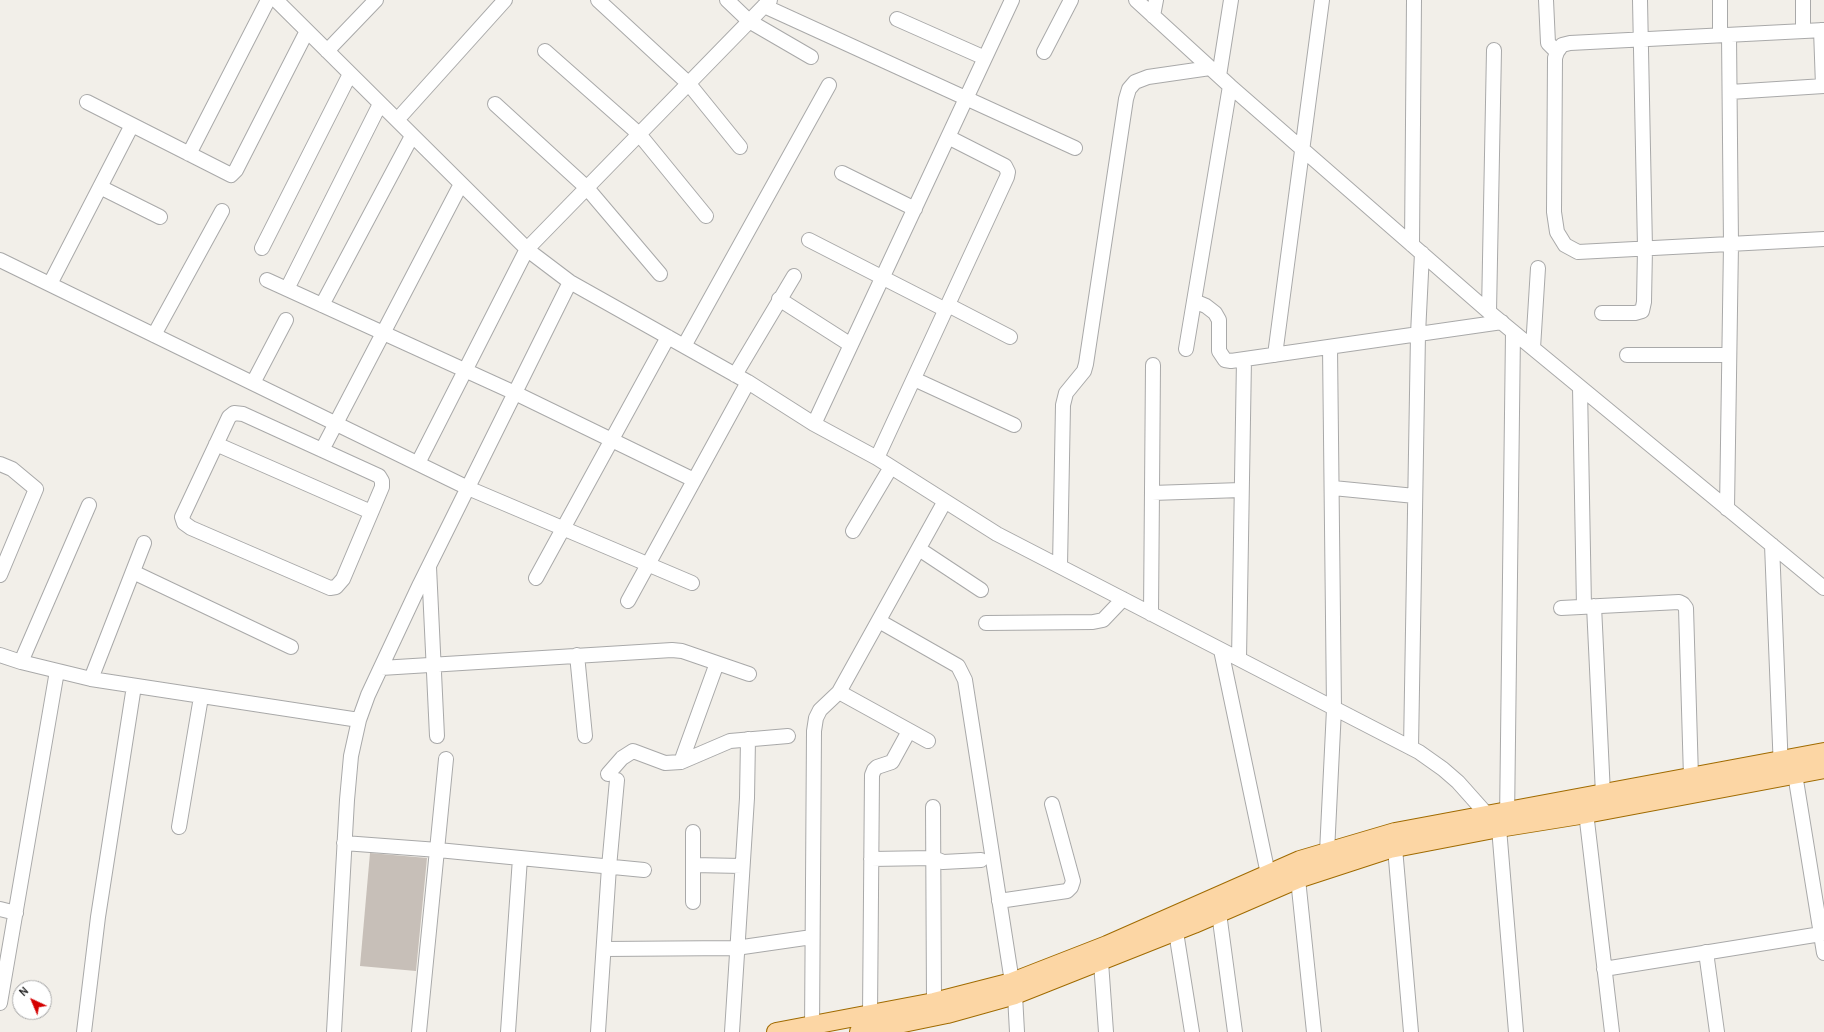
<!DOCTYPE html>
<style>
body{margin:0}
#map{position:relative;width:1824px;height:1032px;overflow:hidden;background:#f2efe9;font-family:Karla,sans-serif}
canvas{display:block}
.north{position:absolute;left:12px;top:980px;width:40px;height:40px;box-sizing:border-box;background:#fff;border:1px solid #a7a7a7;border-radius:50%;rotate:316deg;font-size:11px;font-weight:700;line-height:16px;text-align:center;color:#222}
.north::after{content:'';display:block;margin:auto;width:14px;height:18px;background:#d40000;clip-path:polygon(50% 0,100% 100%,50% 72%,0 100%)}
</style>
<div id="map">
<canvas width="1824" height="1032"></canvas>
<div class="north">N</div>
</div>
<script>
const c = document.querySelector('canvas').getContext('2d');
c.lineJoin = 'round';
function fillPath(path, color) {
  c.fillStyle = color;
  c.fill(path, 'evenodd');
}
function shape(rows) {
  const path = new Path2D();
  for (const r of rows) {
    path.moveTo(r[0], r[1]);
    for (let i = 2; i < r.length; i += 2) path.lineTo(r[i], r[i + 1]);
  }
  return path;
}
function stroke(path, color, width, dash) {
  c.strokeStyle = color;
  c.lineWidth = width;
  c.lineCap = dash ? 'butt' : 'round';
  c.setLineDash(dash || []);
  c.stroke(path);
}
fillPath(shape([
 [370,853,427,858,416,971,360,966]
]), '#c7bfb8');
const minor = shape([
 [276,0,529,251,570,282,748,382,814,424,877,458,997,534,1419,752,1443,769,1458,782,1499,828,1516,1032],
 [598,0,689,84,740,147],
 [727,0,749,21,811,57],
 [1136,0,1230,86,1489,312,1824,588],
 [1546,0,1548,43,1557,52],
 [1720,0,1720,35],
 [764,6,1075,148],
 [1153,16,1156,0],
 [897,19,985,58],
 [1821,30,1823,86],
 [1824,30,1570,43,1562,45,1557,52,1555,58,1554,212,1557,232,1565,245,1578,252,1824,239],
 [1803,31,1803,0],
 [327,51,376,0],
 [545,51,639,134,706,216],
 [1044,52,1071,0],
 [1219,76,1231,0],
 [1730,92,1824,86],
 [87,102,231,175,236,170,307,31],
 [495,104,587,188,660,274],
 [397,120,505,0],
 [189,154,268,0],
 [842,173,915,209],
 [100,187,160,217],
 [809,240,946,310],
 [1412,245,1414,0],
 [262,248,350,74],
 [0,260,468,488,692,583],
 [267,280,515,393,694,480],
 [50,284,132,125],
 [287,289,380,104],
 [779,299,851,345],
 [1194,301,1206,306,1215,313,1219,320,1219,351,1225,360,1231,361,1502,322],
 [322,305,412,136],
 [948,305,1010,337],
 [1489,312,1494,50],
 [1602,313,1635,313,1642,311,1644,302,1645,248,1640,0],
 [154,335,222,211],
 [684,346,829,85],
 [1533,348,1538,268],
 [1186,349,1230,86],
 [1275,355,1322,0],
 [1627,355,1729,355],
 [735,375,794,276],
 [914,379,1014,425],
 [253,383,286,320],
 [1580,387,1584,607],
 [234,413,243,414,379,476,382,481,382,487,343,579,336,587,330,588,191,528,184,523,182,517,229,417,234,413],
 [814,424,1012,0],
 [216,444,371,512],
 [322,450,461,184],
 [877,458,1007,177,1008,172,1005,166,948,137],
 [418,463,527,249,770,0],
 [0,464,12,469,36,489,0,575],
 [1333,488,1415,496],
 [1152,493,1241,490],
 [1727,509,1731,244,1729,35],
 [853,531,891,467],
 [1772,545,1781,770],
 [919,549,981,590],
 [1060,566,1063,405,1066,393,1084,371,1086,364,1126,99,1129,89,1135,82,1148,77,1210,68],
 [429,567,437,736],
 [133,572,291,647],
 [536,578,668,337],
 [628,601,748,382],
 [1594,606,1603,794],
 [1561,608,1679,602,1683,604,1686,608,1691,777],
 [1151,614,1153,365],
 [879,621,958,666,965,680,1012,982],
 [986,623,1093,622,1103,620,1123,599],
 [1221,650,1268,874],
 [0,655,21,662,91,679,359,720],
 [577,655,585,736],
 [1239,659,1244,359],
 [21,662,89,505],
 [381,668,672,650,682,651,749,674],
 [91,679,144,543],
 [839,692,928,741],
 [1411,748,1418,334,1422,253],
 [681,762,717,663],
 [608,774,622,758,633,751,665,763,681,762,730,741,788,736],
 [1795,774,1824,953],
 [1585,804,1612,1032],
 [933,807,934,1002],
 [1507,821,1513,332],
 [179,827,201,697],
 [693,832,693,902],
 [344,843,438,850,644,870],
 [1395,848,1411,1032],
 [1327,852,1334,709,1330,347],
 [871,859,934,858,943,862,981,860],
 [693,865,742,866],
 [1298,879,1314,1032],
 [999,901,1067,891,1071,887,1073,881,1052,804],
 [0,909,16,913],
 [1219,913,1235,1032],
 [1176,932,1192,1032],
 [604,949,736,948,812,937],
 [1706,952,1717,1032],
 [1101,962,1106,1032],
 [1604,969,1821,934],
 [1015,995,1017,1032],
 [0,1003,57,671],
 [870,1015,872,775,874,770,877,767,892,762,909,731],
 [84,1032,98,917,134,686],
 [334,1032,347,800,351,756,359,720,368,695,420,584,570,282],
 [419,1032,446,759],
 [508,1032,520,858],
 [598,1032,609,867,617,780],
 [732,1032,747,798,748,739],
 [812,1032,814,731,816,718,820,710,839,692,945,501]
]);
const major = shape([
 [776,1032,934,1002,1012,982,1107,945,1300,860,1395,832,1824,752],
 [859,1032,947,1014,1015,995,1194,924,1298,879,1390,849,1499,828,1586,814,1824,769]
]);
stroke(minor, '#a9a9a9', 16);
stroke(major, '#a06b00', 20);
stroke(minor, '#fff', 14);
stroke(major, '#fcd6a4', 18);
</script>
